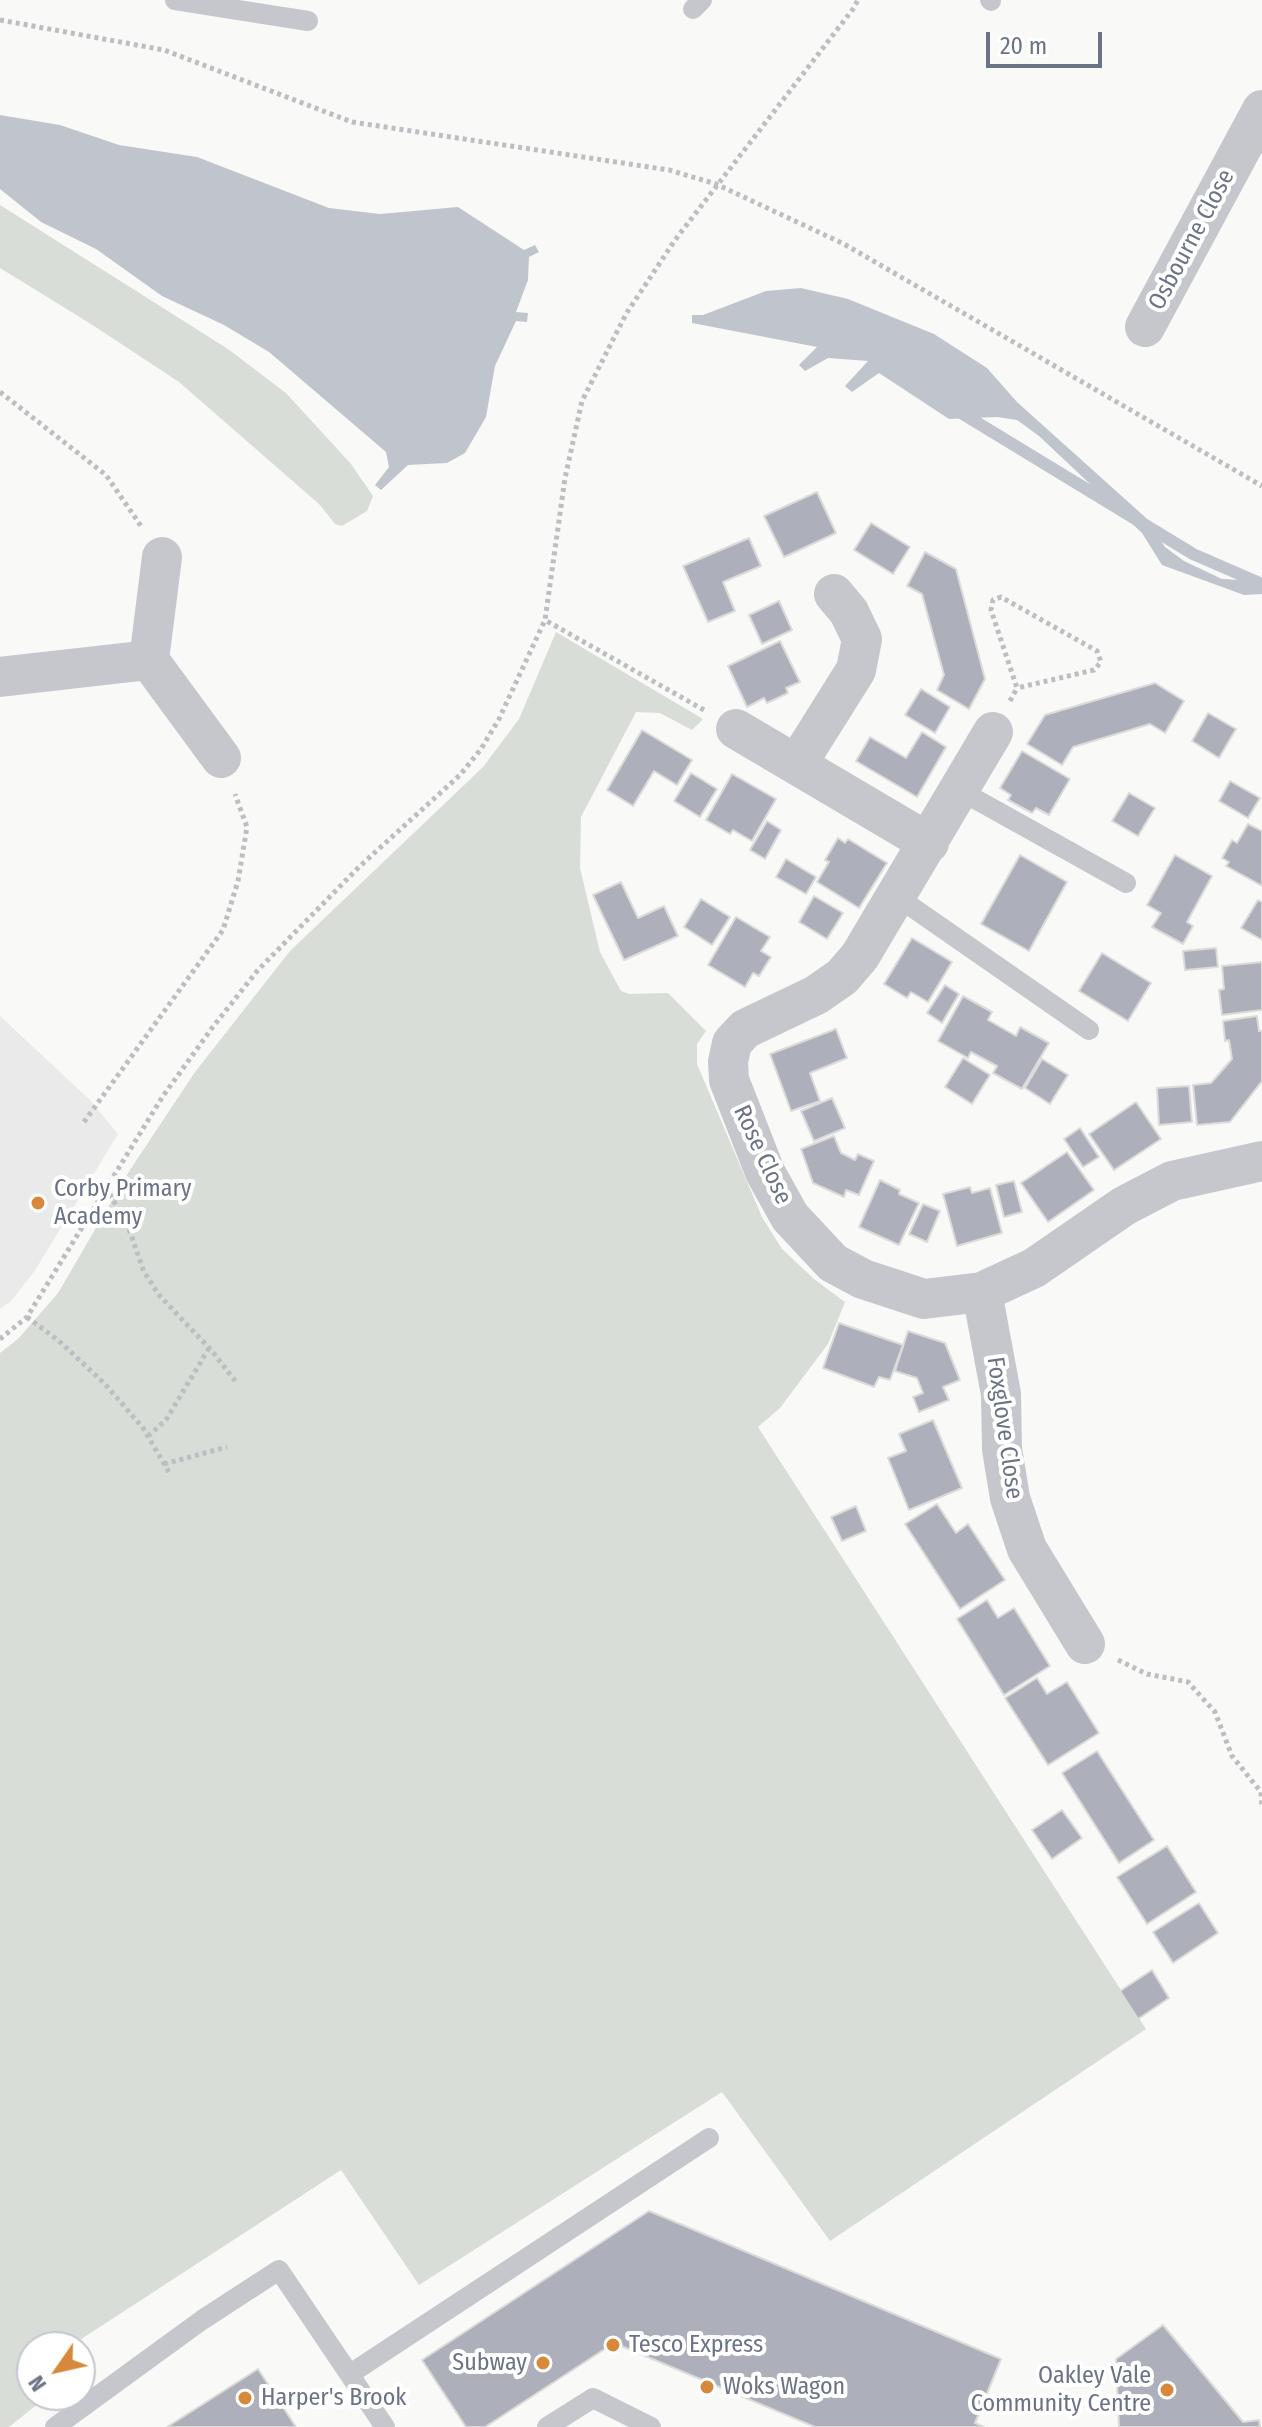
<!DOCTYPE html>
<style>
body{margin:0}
#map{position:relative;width:1262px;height:2427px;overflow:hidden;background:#f9f9f7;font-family:"Fira Sans Condensed",sans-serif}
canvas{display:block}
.north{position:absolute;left:16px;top:2331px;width:80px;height:80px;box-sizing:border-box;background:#fff;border:2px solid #c4c7cf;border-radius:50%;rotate:236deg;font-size:22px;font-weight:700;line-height:32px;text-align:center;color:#6b7386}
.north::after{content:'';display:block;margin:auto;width:28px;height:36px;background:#d7883a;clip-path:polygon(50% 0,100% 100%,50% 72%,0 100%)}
.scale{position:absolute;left:986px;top:32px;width:116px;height:36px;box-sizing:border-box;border:4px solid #6b7386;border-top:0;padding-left:10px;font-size:24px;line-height:28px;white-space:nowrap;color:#6b7386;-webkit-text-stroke:6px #fff;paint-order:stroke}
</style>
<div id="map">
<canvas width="1262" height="2427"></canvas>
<div class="north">N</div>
<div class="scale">20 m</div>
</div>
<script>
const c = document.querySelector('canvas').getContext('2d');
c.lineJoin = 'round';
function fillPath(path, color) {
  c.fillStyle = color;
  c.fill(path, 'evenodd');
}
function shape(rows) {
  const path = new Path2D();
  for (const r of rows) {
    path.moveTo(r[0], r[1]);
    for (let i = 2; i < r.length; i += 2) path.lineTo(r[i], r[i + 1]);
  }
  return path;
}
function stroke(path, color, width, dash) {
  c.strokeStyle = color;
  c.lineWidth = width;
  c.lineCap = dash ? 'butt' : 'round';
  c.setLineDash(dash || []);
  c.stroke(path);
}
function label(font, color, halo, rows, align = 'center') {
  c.font = font + ' "Fira Sans Condensed",sans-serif';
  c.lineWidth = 8;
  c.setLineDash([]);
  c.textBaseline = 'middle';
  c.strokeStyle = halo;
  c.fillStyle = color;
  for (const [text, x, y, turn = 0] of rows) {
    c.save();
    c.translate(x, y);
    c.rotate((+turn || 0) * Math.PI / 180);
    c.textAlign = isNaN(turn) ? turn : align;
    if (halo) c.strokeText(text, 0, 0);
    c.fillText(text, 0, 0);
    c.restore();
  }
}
fillPath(shape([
 [0,1016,90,1100,118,1134,34,1272,11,1301,0,1309]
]), '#eaeaeb');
fillPath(shape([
 [0,205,228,349,286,393,351,464,373,496,367,511,342,526,335,524,319,504,179,382,91,324,0,268],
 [556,632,703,719,692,730,660,713,636,712,581,817,580,868,600,952,621,991,629,994,668,993,706,1031,697,1044,697,1064,762,1217,782,1249,814,1279,845,1302,828,1344,780,1408,758,1427,1146,2029,830,2241,722,2092,419,2285,341,2170,69,2347,32,2347,32,2395,49,2395,9,2427,0,2427,0,1353,18,1339,58,1293,128,1173,195,1072,290,951,483,767,519,719]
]), '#d8ded7');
fillPath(shape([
 [0,115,60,125,119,145,197,157,329,208,380,214,458,207,524,250,535,245,539,252,529,257,528,280,516,312,528,313,527,322,516,321,495,366,486,417,465,453,447,463,408,465,381,490,375,485,389,467,386,452,269,352,224,325,162,296,96,249,41,222,0,189],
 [801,288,848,299,934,334,987,368,1017,402,1145,517,1165,547,1184,561,1222,579,1262,581,1262,594,1244,595,1162,565,1142,533,1039,436,1017,420,997,417,949,419,879,373,852,392,845,386,868,361,828,358,805,371,799,365,817,347,692,323,692,315,703,315,766,291]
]), '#c0c5cd');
stroke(shape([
 [958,411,1193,554,1262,584]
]), '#c0c5cd', 12);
const building = shape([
 [817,492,836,533,784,557,764,516,817,492],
 [871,523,910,547,893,574,854,550,871,523],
 [749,538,761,566,723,582,735,611,708,622,683,566,749,538],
 [925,552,956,569,985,679,969,709,937,690,944,675,922,594,907,586,925,552],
 [779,601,792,630,762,644,749,615,779,601],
 [780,641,800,682,786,688,788,693,767,703,764,698,747,707,728,666,780,641],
 [1155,683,1184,701,1165,733,1150,724,1073,747,1062,765,1027,744,1045,715,1155,683],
 [921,689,950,707,935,733,905,715,921,689],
 [1208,713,1236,729,1219,758,1192,741,1208,713],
 [642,730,692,760,677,785,654,771,633,806,607,790,642,730],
 [922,732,946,747,917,797,856,761,870,737,906,758,922,732],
 [1022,751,1070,779,1049,815,1036,808,1032,813,1008,800,1011,795,1000,788,1022,751],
 [691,773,717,789,700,817,674,801,691,773],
 [732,774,776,799,752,841,733,830,730,834,706,820,732,774],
 [1230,781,1260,798,1248,818,1219,801,1230,781],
 [1129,793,1155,808,1138,836,1112,821,1129,793],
 [767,821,781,830,765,859,750,850,767,821],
 [1248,824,1262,831,1262,886,1226,866,1229,862,1222,858,1232,840,1237,843,1248,824],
 [838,838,845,843,848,839,887,863,859,908,817,882,829,862,825,860,838,838],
 [1020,855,1067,882,1029,951,981,924,1020,855],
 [1175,855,1212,876,1187,922,1193,926,1183,944,1152,927,1161,913,1147,905,1175,855],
 [786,859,816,877,806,894,776,877,786,859],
 [621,882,638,918,664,906,678,936,624,960,593,895,621,882],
 [814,896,843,913,827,939,799,922,814,896],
 [701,899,730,917,712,945,684,927,701,899],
 [1258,900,1262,902,1262,940,1241,928,1258,900],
 [736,917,770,937,761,951,771,957,759,976,753,973,745,987,708,965,736,917],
 [912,938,952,962,928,1002,911,992,907,998,884,984,912,938],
 [1216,948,1218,967,1185,970,1183,951,1216,948],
 [1102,953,1151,983,1128,1021,1079,991,1102,953],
 [1262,962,1262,1010,1222,1015,1219,990,1224,989,1222,966,1262,962],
 [945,985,959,994,942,1023,927,1013,945,985],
 [963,996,992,1012,988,1020,1016,1036,1020,1027,1049,1043,1022,1089,993,1073,997,1066,971,1052,968,1058,938,1041,963,996],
 [1257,1016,1259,1031,1262,1031,1262,1081,1230,1122,1197,1125,1193,1085,1211,1083,1232,1059,1229,1040,1225,1041,1223,1021,1257,1016],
 [836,1029,847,1058,810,1073,820,1101,791,1111,770,1054,836,1029],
 [963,1058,990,1075,972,1104,945,1087,963,1058],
 [1042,1059,1068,1075,1050,1104,1025,1088,1042,1059],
 [1189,1086,1192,1122,1159,1125,1157,1088,1189,1086],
 [832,1098,845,1128,814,1141,801,1111,832,1098],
 [1136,1102,1161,1139,1114,1170,1089,1134,1136,1102],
 [1080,1128,1099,1157,1083,1167,1064,1139,1080,1128],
 [834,1136,841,1153,855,1160,858,1154,874,1161,859,1195,846,1190,844,1197,813,1183,801,1149,834,1136],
 [1067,1152,1094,1190,1048,1222,1021,1183,1067,1152],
 [880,1180,900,1190,899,1194,919,1203,899,1245,859,1227,880,1180],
 [1014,1181,1022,1212,1004,1217,996,1185,1014,1181],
 [970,1187,972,1193,990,1188,1002,1233,957,1246,943,1194,970,1187],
 [923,1204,940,1211,927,1242,909,1234,923,1204],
 [839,1323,903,1345,890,1380,879,1377,874,1387,823,1368,839,1323],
 [908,1331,945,1343,960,1380,943,1387,949,1400,919,1412,913,1397,923,1393,917,1378,895,1371,908,1331],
 [933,1420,962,1488,909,1510,888,1458,906,1451,899,1434,933,1420],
 [937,1504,956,1533,968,1524,1005,1580,960,1609,905,1524,937,1504],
 [856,1506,866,1531,842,1541,831,1517,856,1506],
 [987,1600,998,1618,1014,1608,1050,1666,1004,1695,957,1619,987,1600],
 [1037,1678,1047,1694,1067,1682,1099,1733,1048,1765,1005,1698,1037,1678],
 [1097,1751,1154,1840,1119,1863,1062,1773,1097,1751],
 [1062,1810,1082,1838,1052,1859,1032,1830,1062,1810],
 [1167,1846,1196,1892,1147,1924,1117,1877,1167,1846],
 [1199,1903,1218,1933,1173,1963,1153,1932,1199,1903],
 [1152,1970,1169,1998,1138,2019,1120,1991,1152,1970],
 [649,2211,1001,2359,975,2423,984,2427,815,2427,614,2343,485,2427,466,2427,422,2360,649,2211],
 [1163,2325,1243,2422,1259,2420,1260,2427,1119,2427,1116,2359,1163,2325],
 [258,2369,296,2427,167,2427,258,2369]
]);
fillPath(building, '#adb0ba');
stroke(building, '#dbdbda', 2);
stroke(shape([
 [0,20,164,50,352,122,669,170,716,184,844,244,1262,486],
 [0,392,106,475,141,526],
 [1010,701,1017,688,991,610,993,600,1001,597,1097,651,1101,662,1094,670,1017,688],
 [704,710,545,620,565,478,582,401,626,314,675,240,853,9,858,0],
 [84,1122,223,930,238,881,247,827,235,794],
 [106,1187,129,1229,144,1272,159,1295,212,1351,236,1382],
 [27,1317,59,1341,105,1384,143,1428,170,1474],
 [0,1339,27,1317,163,1096,212,1028,258,970,360,866,460,775,481,749,499,719,545,620],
 [148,1436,166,1420,209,1348],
 [164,1464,227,1447],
 [1118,1660,1147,1674,1188,1682,1215,1712,1232,1756,1261,1792,1262,1807]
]), '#bdbec2', 5, [4, 4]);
stroke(shape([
 [175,0,308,21],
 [990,0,991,1],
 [693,9,702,0],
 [959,790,1126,883],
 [896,896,1089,1030],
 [350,2374,709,2138],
 [55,2427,202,2320,279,2270,385,2427],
 [547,2427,593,2398,651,2427]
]), '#c5c7cc', 20);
stroke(shape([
 [1145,327,1262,110],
 [162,557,149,660,221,758],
 [0,677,149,660],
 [736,729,929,843],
 [993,732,860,956,842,977,816,995,745,1029,732,1043,728,1062,729,1080,765,1172,790,1217,833,1263,863,1279,924,1299,982,1292,1034,1268,1124,1206,1172,1181,1262,1161],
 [797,764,856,670,862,639,849,612,834,594],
 [982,1292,1001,1394,1002,1449,1010,1498,1027,1549,1085,1644]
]), '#c5c7cc', 40);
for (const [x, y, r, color] of [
 [38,1203,8,"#d7883a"],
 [613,2345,8,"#d7883a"],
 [543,2363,8,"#d7883a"],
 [707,2387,8,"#d7883a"],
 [1167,2390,8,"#d7883a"],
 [245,2398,8,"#d7883a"]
]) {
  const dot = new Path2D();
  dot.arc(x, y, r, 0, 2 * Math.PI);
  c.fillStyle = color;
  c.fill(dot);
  stroke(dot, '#fff', 3);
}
label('24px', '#6b7386', '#fff', [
 ["Osbourne Close",1192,240,-62],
 ["Rose Close",762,1155,65],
 ["Foxglove Close",1004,1428,82]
]);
label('24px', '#6b7386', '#fff', [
 ["Corby Primary",54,1189],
 ["Academy",54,1217],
 ["Tesco Express",629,2345],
 ["Subway",527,2363,"right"],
 ["Oakley Vale",1151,2376,"right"],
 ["Community Centre",1151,2404,"right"],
 ["Woks Wagon",723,2387],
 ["Harper's Brook",261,2398]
], 'left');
</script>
